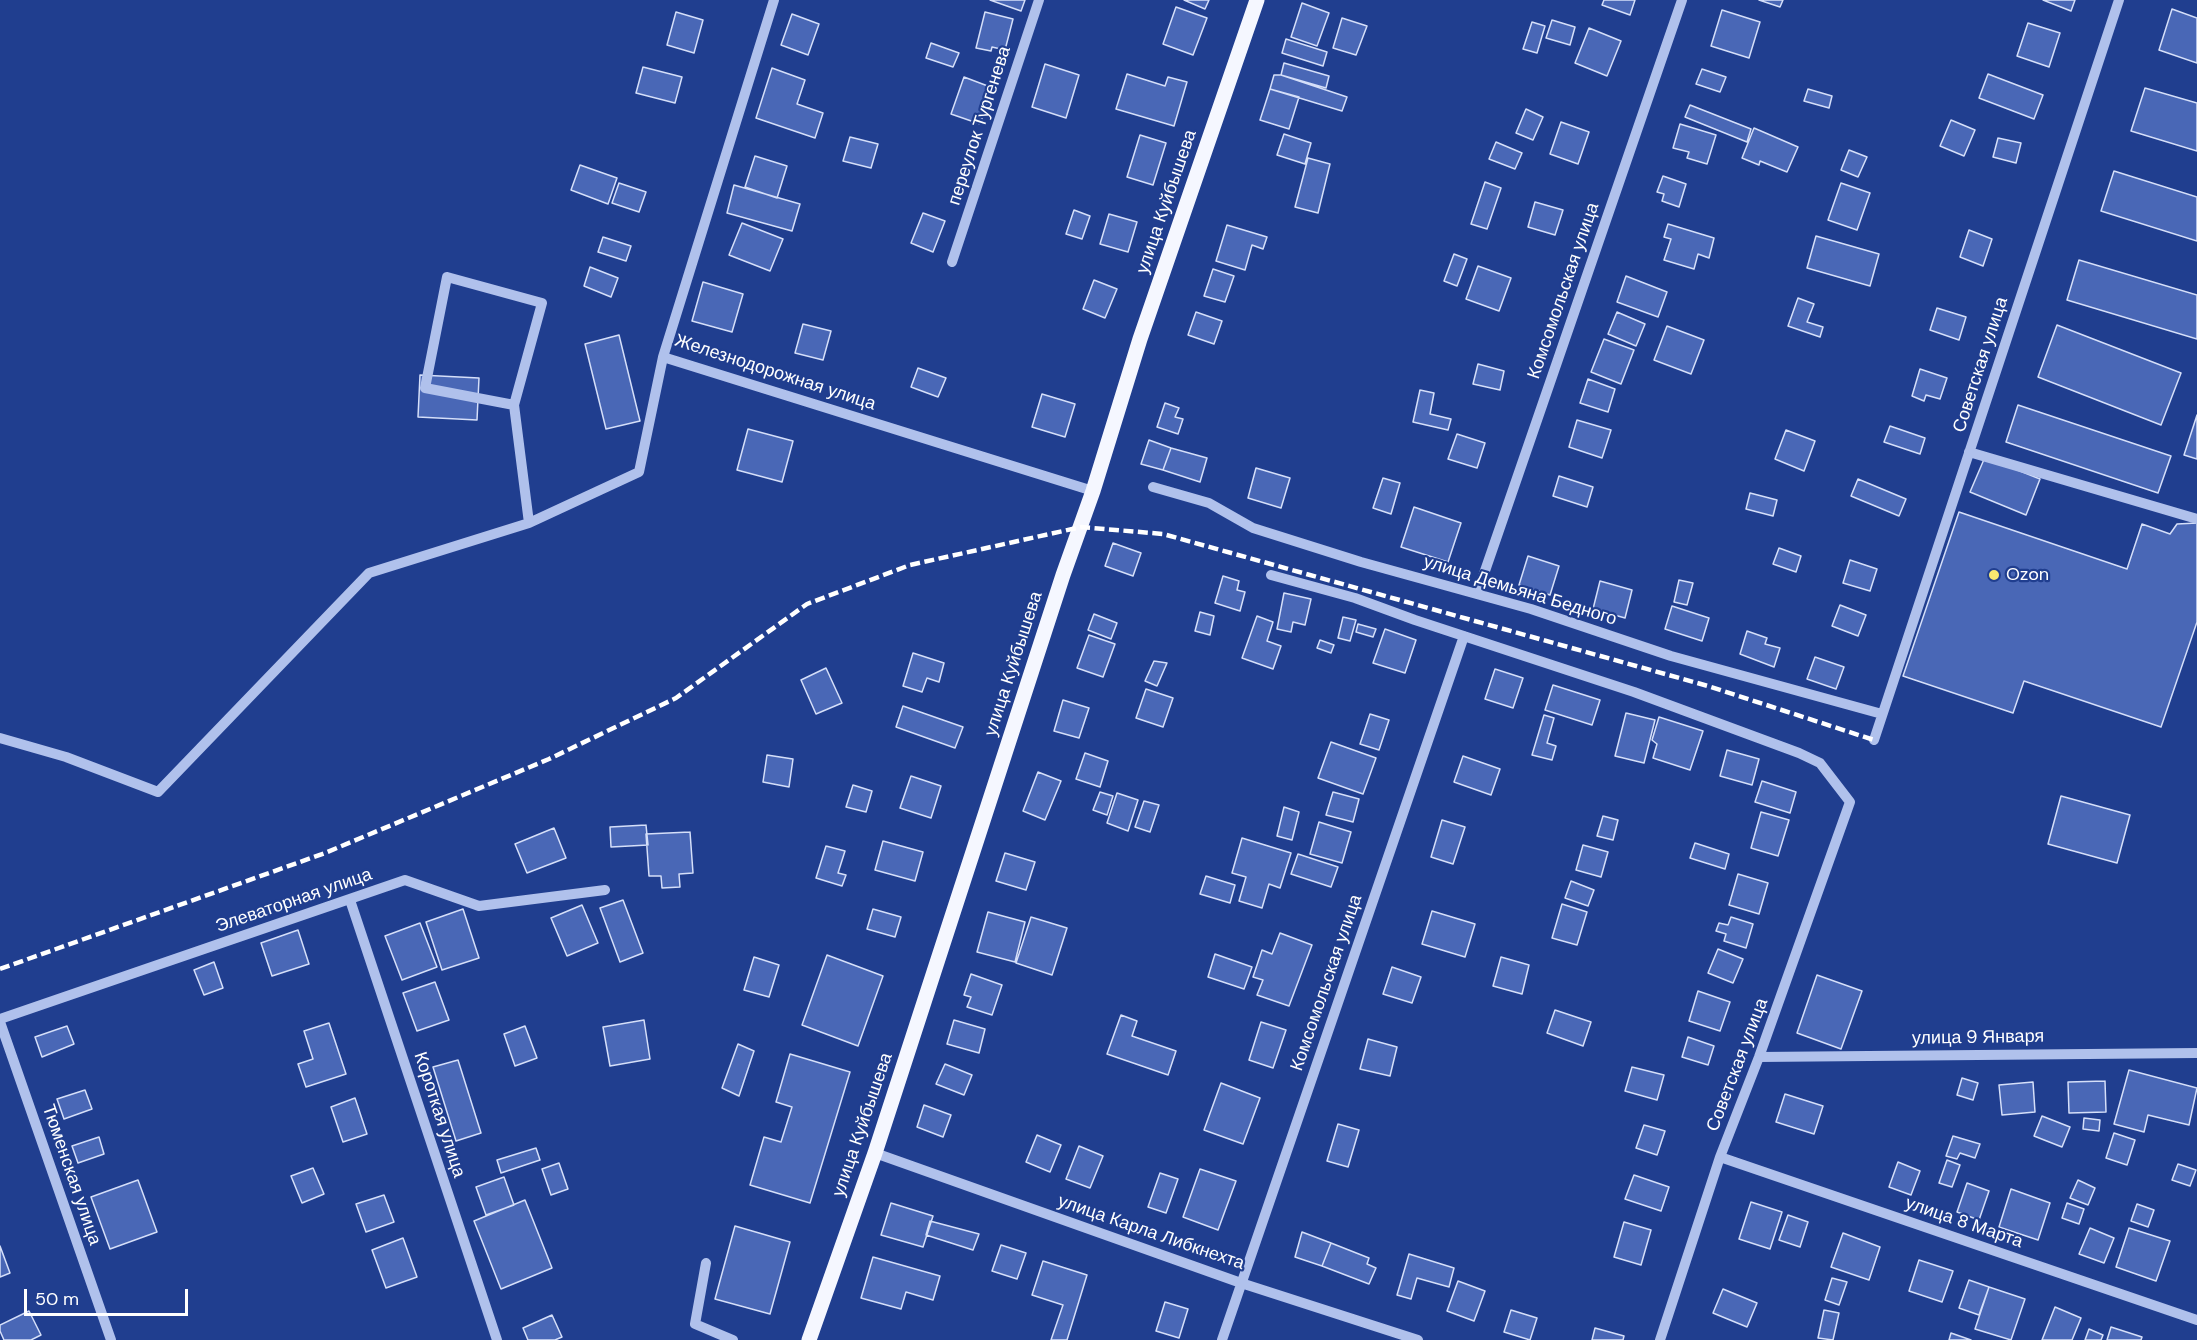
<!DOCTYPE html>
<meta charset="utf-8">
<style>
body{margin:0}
#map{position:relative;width:2197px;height:1340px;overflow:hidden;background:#203e8f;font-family:"DM Sans",sans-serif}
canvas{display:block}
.scale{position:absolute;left:24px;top:1289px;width:164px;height:27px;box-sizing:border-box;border:3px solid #fff;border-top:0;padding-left:8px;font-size:18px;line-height:21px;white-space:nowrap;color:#fff;-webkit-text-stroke:4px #203e8f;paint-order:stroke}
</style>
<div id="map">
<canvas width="2197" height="1340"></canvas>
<div class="scale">50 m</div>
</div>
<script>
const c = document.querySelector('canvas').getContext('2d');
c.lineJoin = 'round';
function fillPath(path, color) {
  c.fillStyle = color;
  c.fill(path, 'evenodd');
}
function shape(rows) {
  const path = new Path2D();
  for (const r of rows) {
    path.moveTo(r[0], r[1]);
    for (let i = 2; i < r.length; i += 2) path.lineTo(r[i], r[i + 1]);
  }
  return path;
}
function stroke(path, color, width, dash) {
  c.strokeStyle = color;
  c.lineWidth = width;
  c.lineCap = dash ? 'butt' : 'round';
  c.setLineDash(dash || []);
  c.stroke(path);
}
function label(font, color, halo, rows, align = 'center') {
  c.font = font + ' "DM Sans",sans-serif';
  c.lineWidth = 4.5;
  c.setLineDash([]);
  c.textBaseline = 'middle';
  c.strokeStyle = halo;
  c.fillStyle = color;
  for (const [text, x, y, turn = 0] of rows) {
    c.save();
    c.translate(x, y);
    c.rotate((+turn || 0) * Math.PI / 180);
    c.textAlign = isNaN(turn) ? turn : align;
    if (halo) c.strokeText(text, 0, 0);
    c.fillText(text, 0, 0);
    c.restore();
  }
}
const building = shape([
 [990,0,1025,0,1021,11,990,0],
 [1184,0,1209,0,1205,9,1184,0],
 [1604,0,1635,0,1630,15,1602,5,1604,0],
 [1759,0,1783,0,1780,7,1759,0],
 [2043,0,2075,0,2071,11,2043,0],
 [1302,3,1329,13,1317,46,1291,37,1302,3],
 [1176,7,1207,18,1193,55,1163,44,1176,7],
 [2172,9,2197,18,2197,63,2159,50,2172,9],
 [1722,10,1760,22,1749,58,1711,46,1722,10],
 [676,12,703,20,694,53,667,45,676,12],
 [985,12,1013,19,1005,50,992,47,991,51,976,48,985,12],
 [792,14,819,24,808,55,781,45,792,14],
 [1342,18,1367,26,1356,55,1333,48,1342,18],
 [1552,20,1575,27,1570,45,1546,38,1552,20],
 [1532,22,1545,26,1537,53,1523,49,1532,22],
 [2028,23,2060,33,2049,67,2017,56,2028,23],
 [1589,28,1621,41,1607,76,1575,63,1589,28],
 [1286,39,1327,52,1323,66,1282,53,1286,39],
 [931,43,959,53,953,67,926,58,931,43],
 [1284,63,1329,76,1326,88,1281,75,1284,63],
 [1045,64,1079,75,1066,118,1032,107,1045,64],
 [643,67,682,77,675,103,636,93,643,67],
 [772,68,805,80,797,104,823,113,815,138,756,118,772,68],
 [1702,69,1726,77,1720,92,1696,84,1702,69],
 [1127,74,1165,86,1168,77,1187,82,1174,126,1116,109,1127,74],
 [1988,74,2043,95,2034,119,1979,98,1988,74],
 [1274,75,1281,75,1347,97,1342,111,1270,89,1274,75],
 [964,77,993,88,980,124,951,114,964,77],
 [2145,88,2197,103,2197,151,2131,131,2145,88],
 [1270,89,1299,97,1289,129,1260,120,1270,89],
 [1808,89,1832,96,1829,108,1804,101,1808,89],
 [1690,105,1751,129,1747,142,1685,117,1690,105],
 [1526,109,1543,117,1533,140,1516,133,1526,109],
 [1951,120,1975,130,1964,156,1940,146,1951,120],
 [1561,122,1589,132,1578,164,1550,154,1561,122],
 [1680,124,1716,135,1707,164,1687,158,1689,152,1673,148,1680,124],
 [1754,128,1798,147,1787,172,1760,161,1759,165,1742,158,1754,128],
 [1284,134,1311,143,1305,164,1277,155,1284,134],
 [1140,135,1166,143,1153,185,1127,177,1140,135],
 [850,137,878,144,871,168,843,161,850,137],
 [1998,138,2021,143,2016,163,1993,157,1998,138],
 [1496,142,1522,153,1515,169,1489,159,1496,142],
 [1849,150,1867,157,1858,177,1841,170,1849,150],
 [755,156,787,166,777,198,745,187,755,156],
 [1308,158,1330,164,1318,213,1295,207,1308,158],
 [580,165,617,178,608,204,571,190,580,165],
 [2114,171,2197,197,2197,241,2101,211,2114,171],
 [1663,176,1686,184,1679,207,1662,201,1664,194,1657,192,1663,176],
 [1485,182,1501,188,1487,229,1471,224,1485,182],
 [619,183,646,192,639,212,612,203,619,183],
 [1841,183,1870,193,1857,230,1828,220,1841,183],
 [734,185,800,204,792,231,727,213,734,185],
 [1535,202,1563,210,1555,235,1528,227,1535,202],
 [1074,210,1090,216,1082,239,1066,234,1074,210],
 [923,213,945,221,933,252,911,243,923,213],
 [1109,214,1137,222,1128,252,1100,244,1109,214],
 [742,223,783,239,770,271,729,255,742,223],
 [1668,224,1714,238,1709,258,1698,254,1694,269,1664,260,1671,239,1664,237,1668,224],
 [1227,225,1267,237,1263,249,1252,245,1245,270,1216,261,1227,225],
 [1969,230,1992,239,1983,266,1960,257,1969,230],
 [1816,236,1879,254,1870,286,1807,268,1816,236],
 [603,237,631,246,626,261,598,252,603,237],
 [1454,254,1467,259,1457,286,1444,281,1454,254],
 [2079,260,2197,295,2197,339,2067,300,2079,260],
 [1478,266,1511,278,1499,311,1466,299,1478,266],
 [590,267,618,278,611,297,584,286,590,267],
 [1213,269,1234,276,1225,302,1204,296,1213,269],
 [1626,276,1667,292,1658,317,1617,302,1626,276],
 [1094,280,1117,289,1105,318,1083,309,1094,280],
 [703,282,743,294,732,332,692,321,703,282],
 [1798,298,1814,304,1807,322,1823,327,1820,337,1788,326,1798,298],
 [1937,308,1966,317,1959,340,1930,330,1937,308],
 [1196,312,1222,321,1214,344,1188,335,1196,312],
 [1617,312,1645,324,1636,346,1608,334,1617,312],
 [803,324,831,331,823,360,795,353,803,324],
 [2057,325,2181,373,2161,425,2038,377,2057,325],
 [1667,326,1704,340,1691,374,1654,360,1667,326],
 [619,335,640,421,606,429,585,344,619,335],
 [1604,339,1634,350,1621,384,1591,372,1604,339],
 [1478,364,1504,371,1500,390,1473,384,1478,364],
 [918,368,946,378,938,397,911,387,918,368],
 [1920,369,1947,378,1940,399,1926,395,1924,401,1912,396,1920,369],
 [420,375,479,378,477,420,418,417,420,375],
 [1588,379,1615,389,1608,412,1580,403,1588,379],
 [1420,390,1434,393,1430,414,1451,419,1448,430,1413,422,1420,390],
 [1042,394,1075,404,1065,437,1032,427,1042,394],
 [1165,403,1179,408,1175,417,1183,419,1178,434,1157,427,1165,403],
 [2018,405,2171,456,2158,493,2006,442,2018,405],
 [2197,415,2197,459,2184,455,2197,415],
 [1577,420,1611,430,1602,458,1569,447,1577,420],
 [1890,426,1925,438,1920,454,1884,442,1890,426],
 [748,429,793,441,782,482,737,470,748,429],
 [1786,430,1815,441,1804,471,1775,459,1786,430],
 [1457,434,1485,443,1477,468,1448,459,1457,434],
 [1149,440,1171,448,1163,470,1141,464,1149,440],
 [1171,448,1207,458,1200,482,1163,470,1171,448],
 [1985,457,2040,479,2026,515,1970,492,1985,457],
 [1256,468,1290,478,1281,508,1248,498,1256,468],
 [1559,476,1593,487,1587,507,1553,496,1559,476],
 [1383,478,1400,483,1391,514,1373,508,1383,478],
 [1858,479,1906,499,1899,516,1851,496,1858,479],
 [1750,493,1777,500,1773,516,1746,509,1750,493],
 [1414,507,1461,523,1448,562,1401,547,1414,507],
 [1959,512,2127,569,2142,524,2170,534,2177,524,2197,523,2197,622,2161,727,2024,681,2013,713,1903,676,1959,512],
 [1113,543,1141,553,1133,576,1105,566,1113,543],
 [1779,548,1801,556,1796,572,1773,564,1779,548],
 [1528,556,1559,566,1550,595,1519,585,1528,556],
 [1850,560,1877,569,1870,591,1843,583,1850,560],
 [1223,576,1239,581,1237,590,1245,592,1240,611,1215,603,1223,576],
 [1679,580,1693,583,1687,605,1674,602,1679,580],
 [1600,581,1632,590,1625,618,1593,609,1600,581],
 [1284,593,1311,599,1305,625,1293,622,1291,632,1277,629,1284,593],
 [1840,605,1866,615,1858,636,1832,626,1840,605],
 [1672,606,1709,618,1702,641,1665,629,1672,606],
 [1200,612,1214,616,1210,635,1195,631,1200,612],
 [1094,614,1117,623,1111,639,1088,630,1094,614],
 [1257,616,1273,622,1267,641,1281,646,1273,669,1242,658,1257,616],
 [1343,617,1356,620,1350,641,1338,638,1343,617],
 [1358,624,1376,629,1373,637,1356,632,1358,624],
 [1385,629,1416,640,1405,673,1373,663,1385,629],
 [1747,631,1767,638,1765,644,1780,648,1774,667,1740,654,1747,631],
 [1089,635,1115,644,1103,677,1077,668,1089,635],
 [1320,640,1334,645,1331,653,1317,648,1320,640],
 [913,653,944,663,939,682,927,678,922,692,903,686,913,653],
 [1815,657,1844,667,1836,689,1807,679,1815,657],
 [1154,661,1167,663,1157,686,1145,681,1154,661],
 [826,668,842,703,816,714,801,680,826,668],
 [1495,669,1523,678,1513,708,1485,699,1495,669],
 [1553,685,1600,700,1592,725,1545,710,1553,685],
 [1146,689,1173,698,1163,727,1136,718,1146,689],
 [1063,700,1089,708,1079,738,1054,731,1063,700],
 [903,706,963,727,955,748,896,727,903,706],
 [1626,713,1655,720,1644,763,1615,756,1626,713],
 [1370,714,1389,720,1379,750,1360,744,1370,714],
 [1544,715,1554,718,1547,743,1556,746,1552,760,1532,755,1544,715],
 [1659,717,1703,731,1690,770,1653,758,1657,744,1652,740,1659,717],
 [1331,742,1376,758,1363,794,1318,778,1331,742],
 [1727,750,1759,759,1752,785,1720,776,1727,750],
 [1085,753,1108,761,1100,787,1076,779,1085,753],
 [767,755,793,759,789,787,763,782,767,755],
 [1463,756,1500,769,1491,795,1454,782,1463,756],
 [1038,772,1061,781,1045,820,1023,811,1038,772],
 [911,776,941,786,931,818,900,808,911,776],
 [1762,781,1796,792,1790,813,1755,802,1762,781],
 [853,785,872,791,866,812,846,807,853,785],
 [1100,792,1113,796,1107,815,1093,810,1100,792],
 [1333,792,1359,799,1353,822,1326,815,1333,792],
 [1117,793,1138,800,1128,831,1107,823,1117,793],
 [2061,796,2130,815,2117,863,2048,844,2061,796],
 [1144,801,1159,805,1150,832,1135,827,1144,801],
 [1284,807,1299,812,1292,840,1277,836,1284,807],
 [1761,812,1789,820,1778,856,1751,848,1761,812],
 [1603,816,1618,820,1613,840,1597,836,1603,816],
 [1442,820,1465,827,1453,864,1431,857,1442,820],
 [1319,822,1351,832,1342,863,1310,854,1319,822],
 [646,825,648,845,611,847,610,827,646,825],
 [554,828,566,858,527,873,515,844,554,828],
 [690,832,693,873,679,874,680,887,662,888,661,876,649,876,646,834,690,832],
 [1242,838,1291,853,1280,888,1269,884,1262,908,1239,901,1246,877,1232,873,1242,838],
 [883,841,923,852,915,881,875,870,883,841],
 [1695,843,1729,854,1725,869,1690,858,1695,843],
 [1583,845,1608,852,1601,877,1576,870,1583,845],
 [826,846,845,851,838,873,846,875,842,886,816,878,826,846],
 [1005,853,1035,862,1026,890,996,881,1005,853],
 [1298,854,1338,867,1331,887,1291,874,1298,854],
 [1738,874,1768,883,1759,914,1729,905,1738,874],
 [1206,876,1235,885,1230,903,1200,894,1206,876],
 [1571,881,1594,890,1588,906,1565,898,1571,881],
 [623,900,643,953,620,962,600,908,623,900],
 [1562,904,1587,912,1577,945,1552,938,1562,904],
 [582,905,598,943,567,956,551,918,582,905],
 [463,909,479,958,442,970,426,922,463,909],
 [873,909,901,917,895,937,867,929,873,909],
 [1432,911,1475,924,1465,957,1422,944,1432,911],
 [988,912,1025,922,1015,962,977,952,988,912],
 [1031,917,1067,928,1052,975,1016,963,1031,917],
 [1731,917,1753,924,1746,948,1724,941,1726,934,1716,931,1719,923,1728,925,1731,917],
 [420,923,437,967,402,980,385,936,420,923],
 [298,930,309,964,272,976,261,943,298,930],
 [1280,933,1312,945,1289,1006,1257,995,1263,980,1253,977,1262,950,1272,954,1280,933],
 [1718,949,1743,959,1733,983,1708,973,1718,949],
 [1215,954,1252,967,1244,989,1208,977,1215,954],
 [827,955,883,976,858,1046,802,1025,827,955],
 [754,957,779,965,769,997,744,990,754,957],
 [1501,957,1529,965,1522,994,1493,986,1501,957],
 [214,962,223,988,204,995,194,970,214,962],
 [1392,967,1421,977,1412,1003,1383,994,1392,967],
 [971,974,1002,985,992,1015,967,1007,971,997,964,995,971,974],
 [1817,975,1862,991,1841,1049,1797,1033,1817,975],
 [435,982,449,1020,417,1031,403,993,435,982],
 [1698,991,1730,1002,1720,1031,1689,1021,1698,991],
 [1555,1010,1591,1022,1583,1046,1547,1033,1555,1010],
 [1121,1015,1137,1021,1132,1036,1176,1051,1168,1075,1107,1054,1121,1015],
 [644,1020,650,1059,610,1066,603,1027,644,1020],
 [954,1020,985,1029,979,1053,947,1044,954,1020],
 [1261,1022,1286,1030,1273,1068,1249,1060,1261,1022],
 [329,1023,346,1074,306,1087,298,1064,313,1059,304,1031,329,1023],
 [67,1026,74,1044,42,1057,35,1037,67,1026],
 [525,1026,537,1058,515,1066,504,1034,525,1026],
 [1688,1037,1714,1046,1708,1065,1682,1057,1688,1037],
 [1368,1039,1397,1047,1390,1076,1360,1069,1368,1039],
 [738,1044,754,1051,739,1096,722,1088,738,1044],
 [790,1054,850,1072,810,1203,750,1185,764,1137,781,1142,792,1107,776,1102,790,1054],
 [458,1060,481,1133,456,1141,433,1067,458,1060],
 [945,1064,972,1075,964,1095,936,1084,945,1064],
 [1632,1067,1664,1075,1657,1100,1625,1091,1632,1067],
 [2129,1070,2197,1088,2189,1125,2148,1115,2144,1132,2114,1124,2129,1070],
 [1962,1078,1978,1083,1973,1100,1957,1095,1962,1078],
 [2105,1081,2106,1112,2069,1113,2068,1082,2105,1081],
 [2033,1082,2035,1112,2002,1115,1999,1085,2033,1082],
 [1221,1083,1260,1098,1243,1144,1204,1130,1221,1083],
 [85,1090,92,1109,64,1119,57,1099,85,1090],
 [1785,1094,1823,1106,1814,1134,1776,1122,1785,1094],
 [355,1098,367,1134,343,1142,331,1107,355,1098],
 [924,1105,951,1115,943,1137,917,1127,924,1105],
 [2042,1116,2070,1127,2062,1147,2034,1136,2042,1116],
 [2084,1118,2100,1120,2099,1131,2083,1129,2084,1118],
 [1338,1124,1359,1130,1348,1167,1327,1161,1338,1124],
 [1644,1125,1665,1131,1657,1155,1636,1148,1644,1125],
 [2114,1133,2135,1140,2127,1165,2106,1158,2114,1133],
 [1037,1135,1061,1145,1050,1172,1026,1162,1037,1135],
 [1953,1136,1980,1144,1975,1158,1960,1153,1957,1159,1946,1156,1953,1136],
 [99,1137,104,1154,78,1163,72,1146,99,1137],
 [1079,1146,1103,1156,1090,1188,1066,1179,1079,1146],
 [536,1148,540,1160,501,1173,497,1160,536,1148],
 [1947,1160,1960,1165,1952,1187,1939,1183,1947,1160],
 [1898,1162,1920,1171,1911,1195,1889,1187,1898,1162],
 [559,1163,568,1189,551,1195,542,1169,559,1163],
 [2178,1164,2196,1170,2190,1186,2172,1180,2178,1164],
 [313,1168,324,1194,302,1203,291,1176,313,1168],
 [1200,1169,1236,1181,1218,1230,1183,1217,1200,1169],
 [1160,1173,1178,1179,1166,1213,1148,1207,1160,1173],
 [1634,1175,1669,1187,1661,1211,1625,1199,1634,1175],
 [504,1177,514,1205,486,1215,476,1187,504,1177],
 [138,1180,157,1232,110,1249,91,1197,138,1180],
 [2078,1180,2095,1188,2088,1205,2070,1198,2078,1180],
 [1967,1183,1989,1191,1979,1220,1957,1212,1967,1183],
 [2011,1189,2050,1203,2038,1240,1999,1227,2011,1189],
 [384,1195,394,1222,366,1232,356,1204,384,1195],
 [525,1200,552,1268,501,1289,474,1221,525,1200],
 [1751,1202,1782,1212,1770,1249,1739,1239,1751,1202],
 [891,1203,933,1216,923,1247,881,1235,891,1203],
 [2067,1203,2084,1209,2079,1224,2062,1218,2067,1203],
 [2137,1204,2154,1210,2148,1227,2131,1221,2137,1204],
 [1788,1215,1808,1222,1800,1247,1779,1240,1788,1215],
 [930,1221,979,1234,973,1250,926,1235,930,1221],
 [1624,1222,1651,1230,1641,1265,1614,1257,1624,1222],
 [735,1226,790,1242,770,1314,715,1299,735,1226],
 [2090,1228,2114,1238,2104,1263,2079,1254,2090,1228],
 [2129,1228,2170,1241,2156,1281,2116,1267,2129,1228],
 [1302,1232,1331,1243,1322,1266,1295,1257,1302,1232],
 [1843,1233,1880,1247,1869,1280,1831,1267,1843,1233],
 [403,1238,417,1277,386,1288,372,1250,403,1238],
 [1331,1243,1369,1258,1367,1264,1376,1268,1369,1284,1322,1266,1331,1243],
 [1001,1245,1026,1253,1017,1279,992,1271,1001,1245],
 [0,1246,10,1273,0,1277,0,1246],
 [1409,1254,1454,1268,1449,1287,1417,1278,1411,1299,1397,1295,1409,1254],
 [873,1257,940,1276,933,1300,906,1292,901,1309,861,1298,873,1257],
 [1919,1260,1953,1271,1942,1302,1909,1291,1919,1260],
 [1043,1261,1087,1275,1067,1340,1051,1340,1063,1305,1032,1295,1043,1261],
 [1832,1278,1847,1282,1839,1305,1825,1300,1832,1278],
 [1969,1280,1989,1287,1979,1315,1959,1308,1969,1280],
 [1458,1281,1485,1291,1474,1321,1447,1311,1458,1281],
 [1989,1287,2025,1299,2011,1340,1975,1329,1989,1287],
 [1723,1289,1757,1303,1747,1327,1713,1313,1723,1289],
 [1165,1302,1188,1309,1179,1338,1156,1331,1165,1302],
 [2055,1307,2081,1318,2072,1340,2042,1340,2055,1307],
 [1511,1310,1537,1318,1530,1340,1504,1332,1511,1310],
 [1824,1310,1839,1313,1833,1340,1818,1338,1824,1310],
 [29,1311,41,1335,31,1340,4,1340,0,1331,0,1325,29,1311],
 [552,1315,562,1337,555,1340,528,1340,523,1328,552,1315],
 [2111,1327,2142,1337,2141,1340,2107,1340,2111,1327],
 [1595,1328,1624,1336,1623,1340,1592,1340,1595,1328],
 [2089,1329,2103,1335,2101,1340,2085,1340,2089,1329],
 [1951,1333,1971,1340,1949,1340,1951,1333]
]);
fillPath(building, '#4967b6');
stroke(building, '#d5dff9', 1.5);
stroke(shape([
 [774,0,663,357,1093,491],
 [952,262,1039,0],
 [514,405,425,388,447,277,542,303,514,405,529,523,639,472,663,357],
 [1969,452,2197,519],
 [1153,487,1209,503,1253,528,1361,562,1531,609,1671,656,1882,714],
 [1271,575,1355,598,1415,620,1634,692,1799,753,1820,763,1850,802,1759,1057,1720,1157,1660,1340],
 [1477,594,1682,0],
 [0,738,66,757,158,792,369,573,529,523],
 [1874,740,2119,0],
 [350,900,497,1340],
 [0,1019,405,880,479,906,605,890],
 [0,1022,111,1340],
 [1759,1057,2197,1053],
 [875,1153,1241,1283,1418,1340],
 [1720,1157,2197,1320],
 [706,1263,695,1324,733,1340],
 [1222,1340,1464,636]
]), '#b0c1ec', 10);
stroke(shape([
 [809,1340,875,1153,1063,575,1093,491,1140,339,1257,0]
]), '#f5f7ff', 15);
stroke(shape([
 [0,969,325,853,549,759,676,698,807,604,910,565,1081,527,1163,534,1708,686,1874,740]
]), '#fff', 4.5, [10, 4.5]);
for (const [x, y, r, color] of [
 [1994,575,6,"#f9e970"]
]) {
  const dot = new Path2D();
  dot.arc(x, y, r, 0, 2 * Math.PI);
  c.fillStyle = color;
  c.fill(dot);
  stroke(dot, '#203e8f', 2);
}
label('18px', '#fff', '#203e8f', [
 ["переулок Тургенева",980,126,-72],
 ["улица Куйбышева",1167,202,-71],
 ["Комсомольская улица",1564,291,-71],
 ["Советская улица",1981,365,-72],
 ["Железнодорожная улица",775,373,18],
 ["улица Демьяна Бедного",1520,591,17],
 ["улица Куйбышева",1014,664,-72],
 ["Элеваторная улица",294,901,-19],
 ["Комсомольская улица",1327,983,-71],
 ["улица 9 Января",1978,1038,-1],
 ["Советская улица",1738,1065,-69],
 ["Короткая улица",439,1115,72],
 ["улица Куйбышева",863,1125,-71],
 ["Тюменская улица",71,1175,71],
 ["улица 8 Марта",1964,1223,19],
 ["улица Карла Либкнехта",1151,1233,19]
]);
label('18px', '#fff', '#203e8f', [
 ["Ozon",2006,575]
], 'left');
</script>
